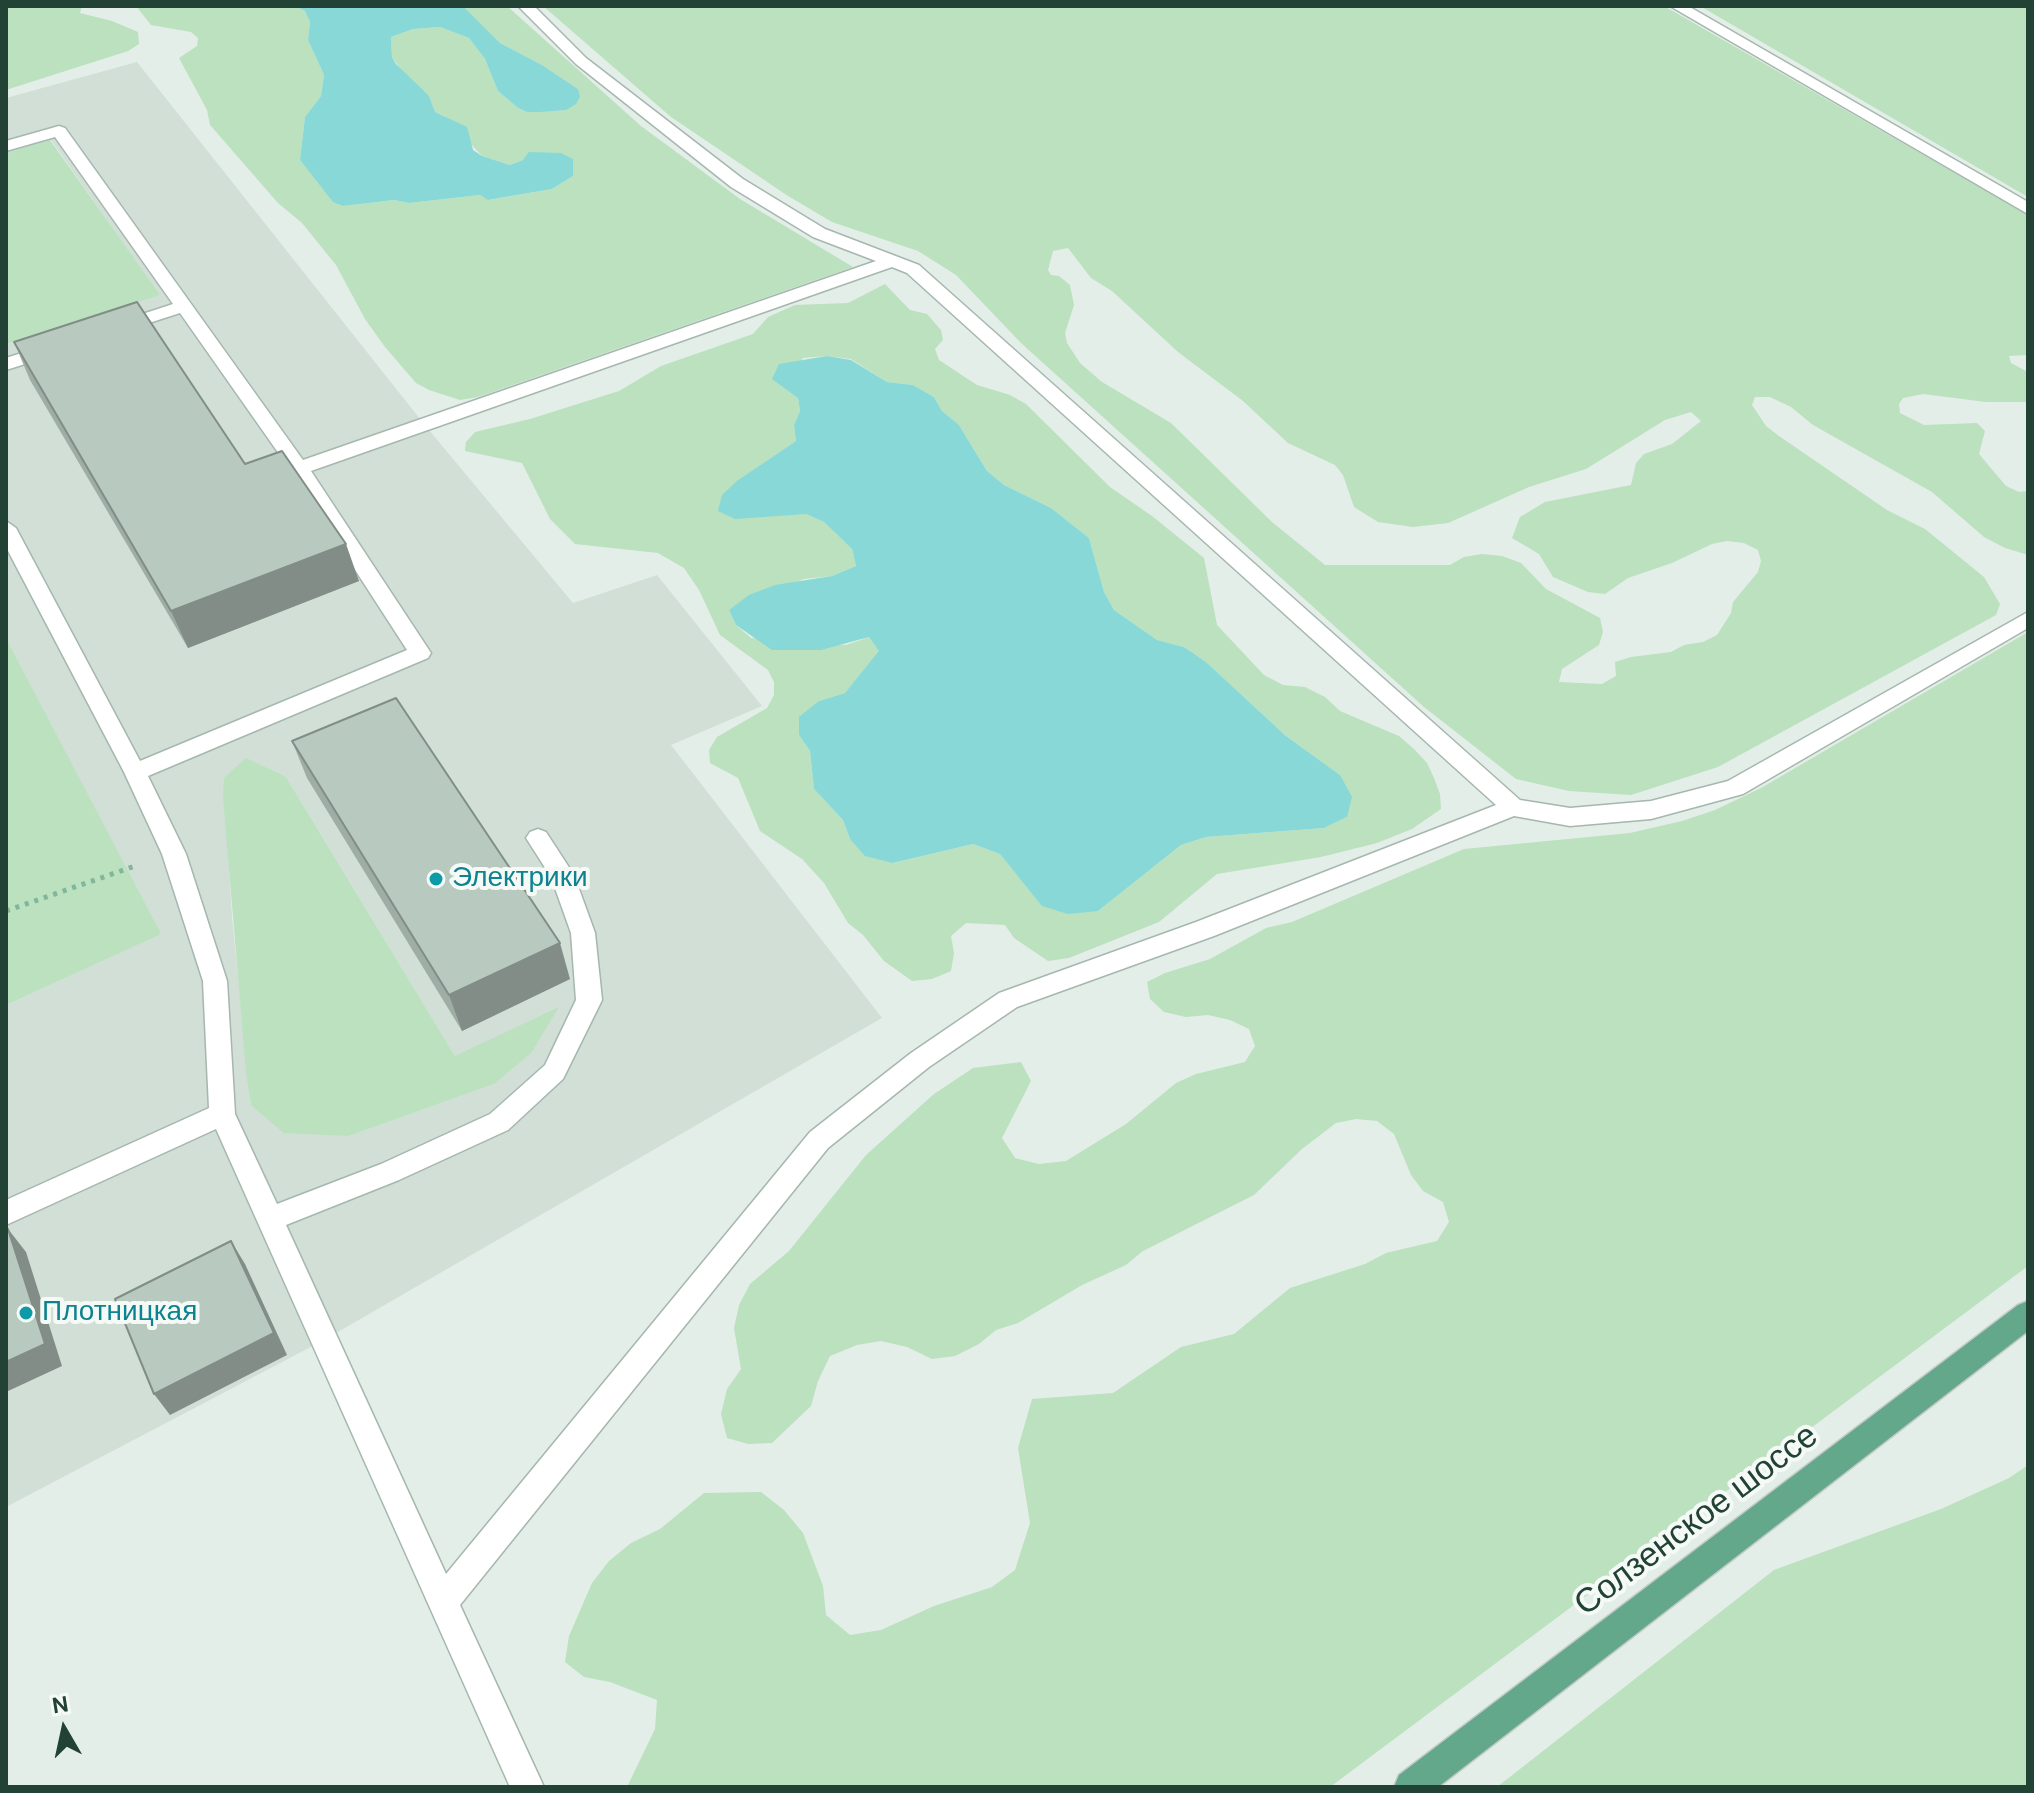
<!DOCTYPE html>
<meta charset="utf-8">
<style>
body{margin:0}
#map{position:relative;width:2034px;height:1793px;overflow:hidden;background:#e3eee8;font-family:"DM Sans",sans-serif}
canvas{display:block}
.frame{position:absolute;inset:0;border:8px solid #214234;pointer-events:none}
.north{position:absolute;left:24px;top:1689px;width:80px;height:80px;-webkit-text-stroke:6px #f5faf7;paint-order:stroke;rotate:351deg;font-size:22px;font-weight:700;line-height:32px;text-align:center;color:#214234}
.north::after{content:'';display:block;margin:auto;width:28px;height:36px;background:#214234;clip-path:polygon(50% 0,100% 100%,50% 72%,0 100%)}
</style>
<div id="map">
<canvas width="2034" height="1793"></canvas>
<div class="frame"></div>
<div class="north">N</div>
</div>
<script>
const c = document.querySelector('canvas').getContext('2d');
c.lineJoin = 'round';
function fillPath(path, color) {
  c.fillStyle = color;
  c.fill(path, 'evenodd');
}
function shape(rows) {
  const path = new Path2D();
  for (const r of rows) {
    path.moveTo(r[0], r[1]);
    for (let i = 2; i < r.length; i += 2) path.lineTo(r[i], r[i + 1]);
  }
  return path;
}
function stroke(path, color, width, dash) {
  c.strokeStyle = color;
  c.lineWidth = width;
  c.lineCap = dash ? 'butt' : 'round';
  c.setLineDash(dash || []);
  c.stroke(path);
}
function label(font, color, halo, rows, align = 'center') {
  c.font = font + ' "DM Sans",sans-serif';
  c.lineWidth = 8;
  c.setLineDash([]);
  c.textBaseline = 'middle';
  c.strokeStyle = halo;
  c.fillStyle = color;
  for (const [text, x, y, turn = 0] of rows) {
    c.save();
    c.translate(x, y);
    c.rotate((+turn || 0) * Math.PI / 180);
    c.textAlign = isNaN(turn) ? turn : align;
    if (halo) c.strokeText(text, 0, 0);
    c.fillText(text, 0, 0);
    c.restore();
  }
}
fillPath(shape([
 [137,62,424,424,573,603,657,575,762,706,671,745,882,1018,324,1340,6,1507,6,1005,160,934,6,638,6,344,159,295,51,140,6,153,6,98],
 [286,777,455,1056,494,1084,349,1136,251,1105,232,917,224,778]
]), '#d1dfd6');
fillPath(shape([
 [6,6,82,6,80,13,112,21,138,32,139,44,128,51,6,90],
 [136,6,295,6,305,11,310,22,308,40,324,75,321,96,305,117,300,160,333,201,343,206,394,200,409,203,480,195,489,200,552,189,573,176,523,160,510,165,482,156,446,117,435,112,429,96,407,78,392,57,391,37,413,29,440,27,469,38,485,59,498,91,518,108,527,112,566,110,578,89,542,65,500,43,463,6,507,6,641,126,740,199,853,267,478,397,460,400,429,390,416,383,385,347,365,319,336,265,302,223,278,203,210,125,207,110,179,58,197,46,198,38,191,32,151,25],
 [543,6,1664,6,2028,215,2028,355,2009,356,2011,363,2028,372,2028,402,1986,402,1923,394,1903,398,1899,404,1900,413,1924,425,1977,423,1985,431,1979,454,2006,486,2019,492,2028,491,2028,555,2005,548,1984,537,1932,492,1813,425,1791,407,1770,397,1755,397,1752,405,1766,426,1779,436,1887,510,1925,529,1984,577,2000,604,1996,615,1718,767,1631,795,1569,791,1516,779,1424,707,1021,343,956,275,918,251,832,222,788,196,671,117],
 [1068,248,1091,278,1112,291,1178,352,1243,401,1288,443,1335,465,1343,475,1354,507,1378,522,1413,527,1448,523,1529,487,1586,469,1665,420,1691,412,1701,421,1672,444,1644,454,1636,463,1631,485,1545,502,1520,517,1512,538,1539,554,1553,577,1588,592,1605,594,1628,578,1672,563,1712,544,1727,541,1744,543,1758,550,1761,561,1758,572,1733,602,1731,613,1717,635,1703,642,1684,645,1671,652,1631,657,1615,662,1616,676,1602,684,1559,682,1562,669,1599,645,1603,632,1600,618,1546,589,1521,563,1502,556,1482,554,1464,557,1450,565,1325,565,1272,522,1171,423,1102,382,1080,363,1067,343,1065,333,1074,305,1070,285,1059,276,1051,275,1048,270,1053,251],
 [1700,6,2028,6,2028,197],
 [50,140,160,295,6,344,6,153],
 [885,284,910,310,927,314,941,330,943,340,935,349,939,360,977,385,1010,395,1026,404,1110,487,1152,516,1204,558,1217,625,1264,675,1283,685,1305,687,1325,697,1340,711,1399,736,1414,749,1427,763,1434,778,1440,794,1441,809,1412,829,1377,843,1321,857,1217,874,1159,922,1069,958,1048,961,1014,938,1005,925,966,923,951,936,954,953,951,971,932,979,912,981,884,961,863,935,848,923,824,883,802,859,760,831,738,778,710,763,709,750,717,737,767,708,774,695,774,682,768,670,720,635,699,590,684,568,658,553,575,544,550,519,522,463,465,451,466,442,475,432,530,419,619,391,661,366,753,334,768,317,795,305,848,303],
 [827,356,851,359,887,382,913,385,934,397,942,411,959,425,987,471,1004,485,1051,508,1089,538,1104,592,1114,610,1157,640,1184,647,1206,662,1286,736,1340,775,1347,817,1324,828,1206,837,1181,845,1098,911,1043,906,1000,854,973,844,894,863,850,839,843,820,814,789,810,751,799,735,819,701,845,693,880,652,869,637,846,645,751,638,736,625,729,610,804,579,832,576,856,566,852,549,824,522,806,514,781,514,738,480,796,441,794,425,800,411,798,398,787,388,803,358],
 [2028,632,2028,1266,1330,1787,627,1787,655,1729,657,1700,610,1682,584,1677,565,1662,569,1636,592,1583,609,1561,631,1543,660,1529,704,1493,761,1492,784,1510,803,1533,823,1586,826,1615,850,1635,881,1630,934,1606,992,1587,1015,1570,1030,1523,1018,1448,1032,1399,1113,1393,1181,1347,1234,1334,1290,1288,1365,1264,1386,1253,1437,1241,1449,1222,1443,1202,1423,1191,1411,1175,1394,1134,1377,1121,1356,1119,1336,1123,1302,1149,1254,1195,1143,1251,1126,1265,1082,1285,1018,1323,996,1330,979,1344,955,1356,932,1359,907,1347,881,1341,857,1345,830,1356,818,1381,811,1406,772,1443,748,1444,727,1438,721,1414,727,1389,741,1369,734,1328,739,1305,750,1284,789,1251,866,1155,934,1094,973,1068,1021,1062,1031,1081,1002,1138,1015,1158,1039,1164,1066,1161,1126,1124,1176,1083,1196,1074,1245,1062,1255,1046,1249,1029,1230,1020,1208,1015,1186,1017,1164,1012,1150,999,1147,982,1165,973,1210,959,1266,928,1292,922,1464,849,1630,833,1682,821,1715,810,1761,788],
 [6,638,161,934,6,1005],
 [246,758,286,777,455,1056,559,1007,531,1053,494,1084,349,1136,284,1133,251,1105,246,1072,223,797,224,778],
 [2028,1465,2028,1787,1497,1787,1774,1570,1941,1509,2009,1478]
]), '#bbe1bf');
fillPath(shape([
 [295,6,463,6,500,43,542,65,578,89,580,97,576,104,566,110,540,112,527,112,518,108,498,91,485,59,469,38,440,27,413,29,391,37,392,57,396,64,429,96,435,112,467,127,473,150,482,156,510,165,523,160,529,152,561,153,573,159,573,176,552,189,488,200,480,195,409,203,394,200,343,206,333,202,300,160,305,117,321,96,324,75,308,40,310,22,305,11],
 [827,356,851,360,887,382,913,385,934,397,942,411,959,425,987,471,1004,485,1051,508,1089,538,1104,592,1114,610,1157,640,1184,647,1206,662,1286,736,1340,775,1352,797,1347,817,1324,828,1206,837,1181,845,1098,911,1068,914,1042,906,1000,854,973,844,893,863,865,856,850,839,843,820,814,789,810,751,799,735,799,717,819,701,845,693,879,651,869,637,821,650,772,650,736,625,729,610,749,595,775,585,832,576,856,566,852,549,824,522,806,514,735,519,718,511,722,495,738,480,796,441,794,425,800,411,798,398,772,379,779,364]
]), '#87d8d7');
const minor = shape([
 [518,6,534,6,586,58,743,179,825,229,919,265,1520,800,1570,808,1651,801,1728,781,2028,612,2028,628,1743,794,1651,819,1570,826,1514,816,1214,936,1017,1007,929,1067,828,1148,460,1605,544,1787,510,1787,216,1129,6,1225,6,1200,209,1108,203,981,162,854,124,772,6,547,6,521,16,528,140,761,407,650,291,471,180,313,118,333,109,328,112,324,173,304,55,137,6,151,6,141,59,126,65,128,303,460,876,261,813,237,731,187,576,64,518,6],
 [892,267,907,273,1496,805,1196,922,999,993,911,1053,810,1132,446,1574,286,1225,399,1180,508,1130,563,1079,602,1000,595,933,574,875,546,832,538,829,530,832,526,838,551,877,571,933,576,1000,545,1065,490,1114,381,1164,277,1204,235,1114,227,981,186,854,148,776,428,658,431,653,311,471,892,267],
 [1670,6,1688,6,2028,202,2028,214,1670,6],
 [53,343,60,345,62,349,60,353,6,370,6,358,53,343]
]);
const major = shape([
 [2028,1301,2028,1331,1438,1787,1394,1787,1399,1775,2018,1305,2028,1301]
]);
stroke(minor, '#a5b7ae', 3);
stroke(major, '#c1cac6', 3);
stroke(shape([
 [6,911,138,865]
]), '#81b59c', 5, [4, 6]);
fillPath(minor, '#fff');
fillPath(major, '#64a88b');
fillPath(shape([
 [14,342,245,464,359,581,188,648,30,380],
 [292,741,570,979,462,1031,307,778]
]), '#9eaea5');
fillPath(shape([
 [346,544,359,581,188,648,171,611],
 [560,943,570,979,462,1031,449,995],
 [8,1229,26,1252,62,1366,6,1392],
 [231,1241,245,1264,287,1355,170,1415,154,1394]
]), '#818d86');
const building = shape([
 [137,302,245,464,282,451,346,544,171,611,14,342,137,302],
 [396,698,560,943,449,995,292,741,396,698],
 [8,1229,45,1344,6,1362,6,1231,8,1229],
 [231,1241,274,1333,154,1394,115,1299,231,1241]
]);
fillPath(building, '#b8cac0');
stroke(building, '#818d86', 2);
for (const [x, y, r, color] of [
 [436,879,8,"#0f9aa8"],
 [26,1313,8,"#0f9aa8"]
]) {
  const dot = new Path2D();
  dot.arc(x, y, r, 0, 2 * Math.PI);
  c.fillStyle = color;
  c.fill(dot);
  stroke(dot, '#f5faf7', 3);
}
label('28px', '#0d838f', '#f5faf7', [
 ["Электрики",452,879],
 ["Плотницкая",42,1313]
], 'left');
label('34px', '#214234', '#f5faf7', [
 ["Солзенское шоссе",1697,1521,-37]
]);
</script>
